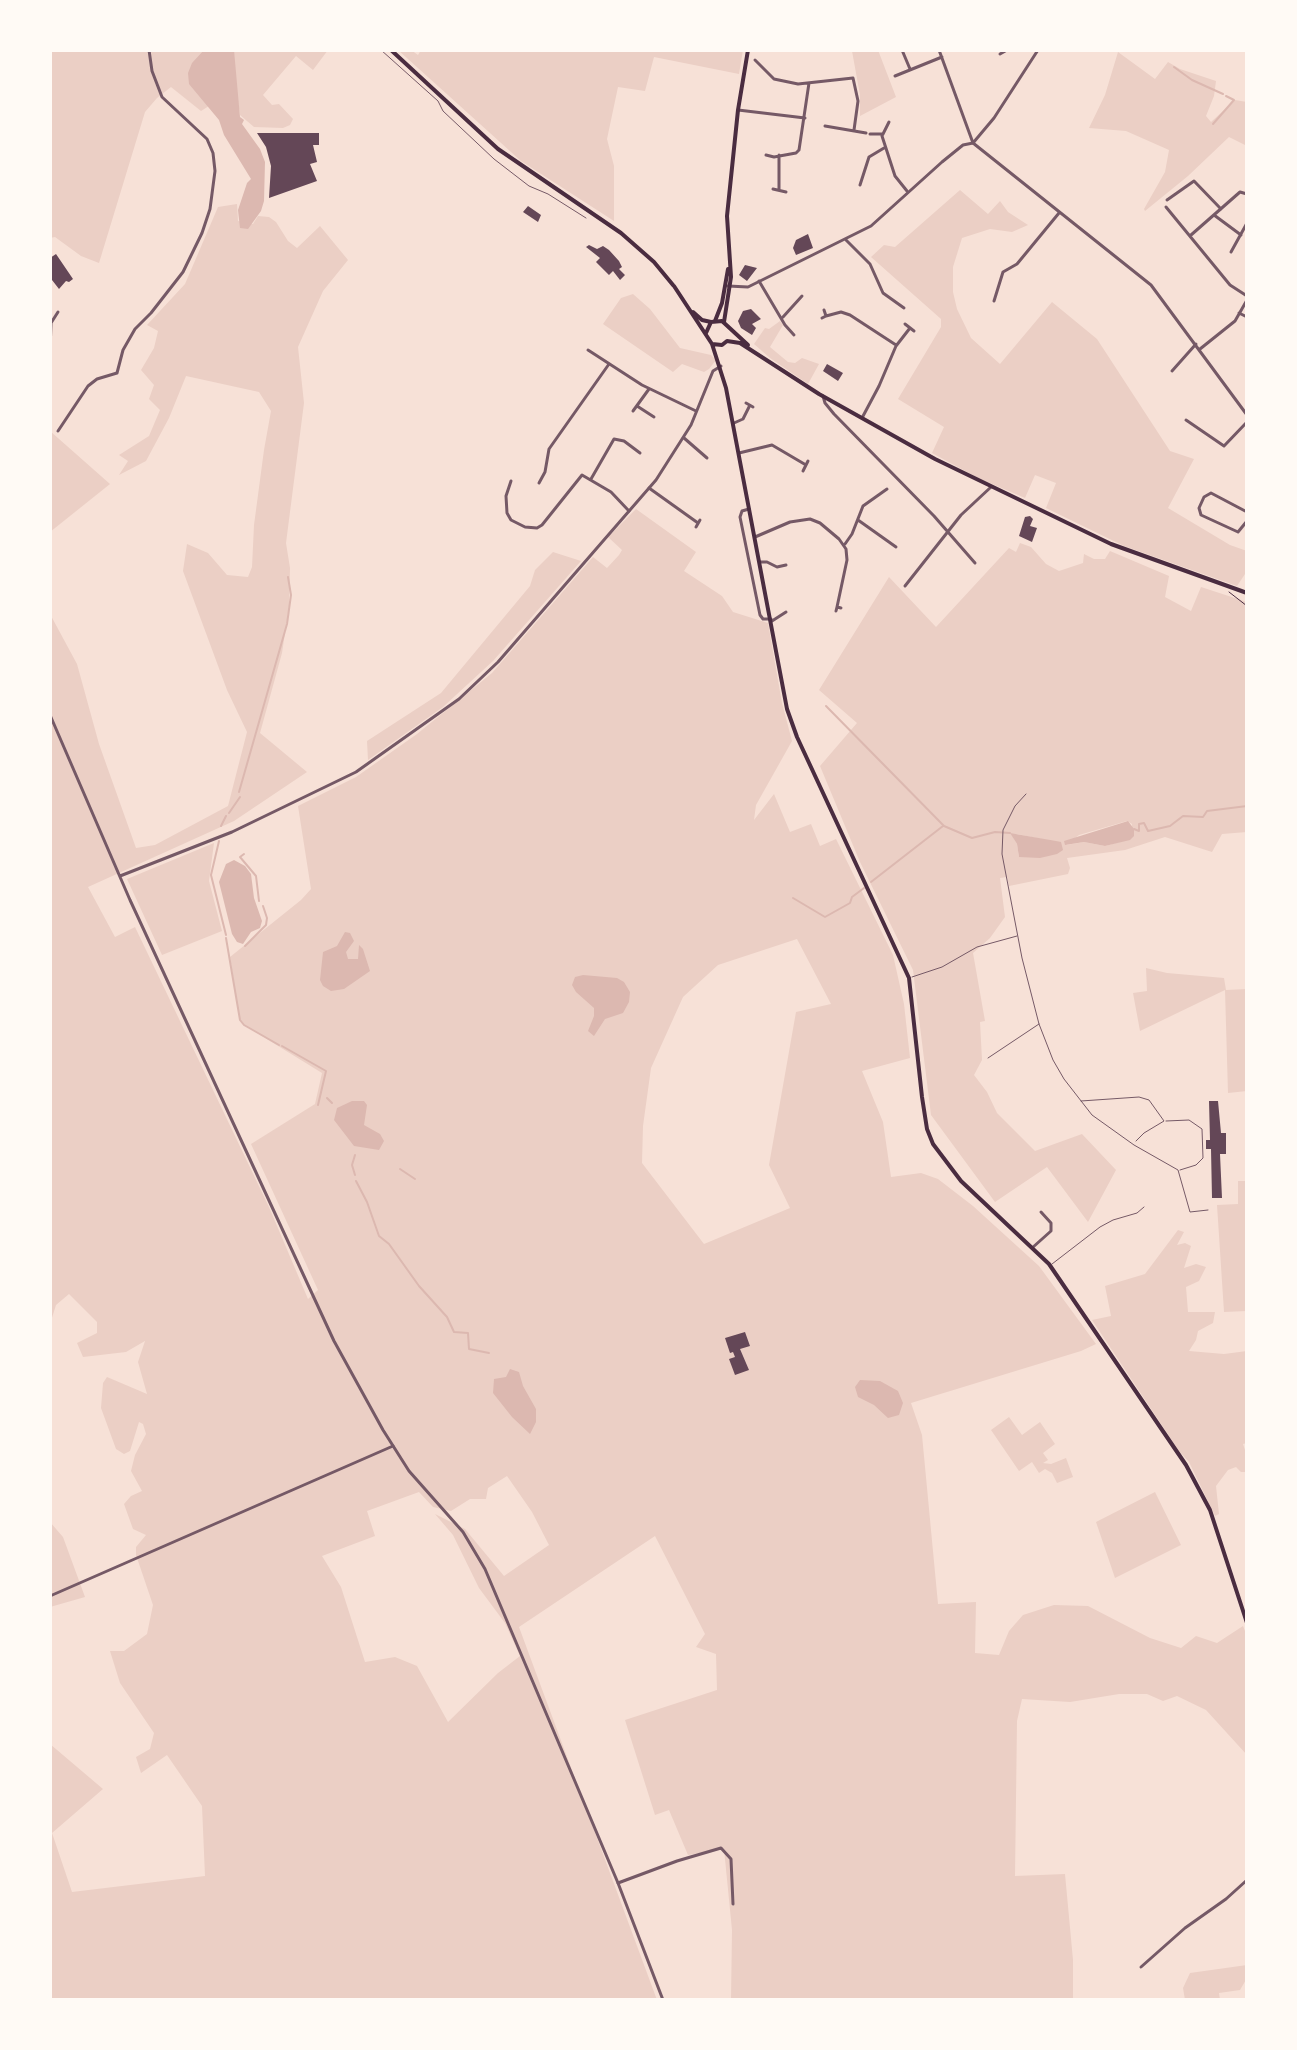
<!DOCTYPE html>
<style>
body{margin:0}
#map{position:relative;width:1297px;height:2050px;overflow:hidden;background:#f7e1d7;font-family:"Source Sans 3",sans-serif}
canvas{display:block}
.frame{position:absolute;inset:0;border:52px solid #fffaf5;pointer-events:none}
</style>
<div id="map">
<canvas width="1297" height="2050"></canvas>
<div class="frame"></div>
</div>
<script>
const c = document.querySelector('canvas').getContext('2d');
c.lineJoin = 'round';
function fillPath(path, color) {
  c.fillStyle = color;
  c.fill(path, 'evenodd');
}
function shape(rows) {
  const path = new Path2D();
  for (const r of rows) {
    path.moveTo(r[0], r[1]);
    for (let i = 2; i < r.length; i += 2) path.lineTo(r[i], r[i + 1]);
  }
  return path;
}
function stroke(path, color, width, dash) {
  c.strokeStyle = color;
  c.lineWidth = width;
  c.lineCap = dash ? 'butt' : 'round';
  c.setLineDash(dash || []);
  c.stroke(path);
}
fillPath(shape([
 [50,50,328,50,313,70,296,56,263,95,272,105,279,104,293,119,290,125,283,128,254,127,240,115,236,89,201,111,171,87,157,98,145,112,99,263,81,256,55,237,50,238],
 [398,50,411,50,418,55,421,50,743,50,739,74,654,57,645,91,618,87,607,139,614,166,614,221,521,161],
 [878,50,896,97,860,116,860,95,852,51],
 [1118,52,1155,79,1168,62,1180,69,1216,81,1214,96,1206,116,1211,122,1235,100,1247,102,1247,146,1229,137,1188,176,1145,211,1144,209,1165,172,1169,150,1126,131,1089,128,1105,95],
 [960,190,988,214,1000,201,1008,212,1028,225,1012,232,990,229,962,238,953,267,953,292,957,309,971,338,1000,364,1052,302,1097,339,1170,451,1194,459,1168,508,1230,545,1247,551,1247,571,1237,586,1124,546,1046,508,1056,483,1035,475,1025,498,978,478,932,453,944,427,898,399,941,327,941,319,871,257,884,245,895,247],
 [237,204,238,221,253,224,258,216,269,217,276,222,288,241,297,248,320,226,348,260,323,291,298,347,304,403,286,543,290,568,289,606,282,653,260,733,307,772,234,821,88,887,115,937,135,927,269,1207,308,1299,318,1290,251,1144,315,1104,322,1073,244,1025,240,1020,230,957,301,900,311,889,298,806,356,777,417,734,492,673,593,557,607,568,619,555,622,550,608,537,636,509,696,552,684,571,722,596,733,612,768,623,782,703,792,741,756,805,754,820,774,794,790,832,811,824,820,846,836,839,893,955,904,1004,910,1058,862,1071,883,1122,891,1177,921,1173,938,1179,973,1206,1039,1266,1096,1344,1081,1351,911,1403,922,1435,938,1604,976,1602,975,1653,999,1655,1009,1631,1023,1615,1054,1605,1088,1606,1150,1638,1181,1648,1196,1636,1217,1643,1243,1626,1247,1636,1247,1755,1206,1710,1177,1696,1163,1701,1147,1694,1119,1694,1070,1702,1022,1699,1017,1721,1015,1876,1065,1874,1073,1960,1073,1999,1076,2000,731,2000,732,1930,724,1849,688,1855,669,1810,655,1815,625,1720,717,1690,716,1654,696,1647,705,1634,655,1536,519,1627,657,2000,50,2000,50,1744,103,1789,52,1833,72,1892,205,1876,202,1806,167,1755,141,1773,136,1757,150,1749,154,1733,120,1683,110,1651,124,1651,147,1634,153,1605,136,1555,136,1547,146,1535,133,1529,124,1504,131,1496,142,1491,131,1471,135,1455,146,1434,143,1424,139,1422,130,1451,124,1454,116,1449,101,1408,103,1383,107,1377,147,1394,138,1362,145,1341,126,1352,83,1357,77,1343,97,1333,97,1322,69,1294,56,1305,50,1324,50,614,77,664,99,744,136,848,155,845,228,806,247,732,227,690,183,571,187,544,208,553,227,575,248,577,252,567,254,525,264,450,271,411,259,392,186,376,169,418,146,461,119,475,128,461,119,455,149,436,160,410,149,399,154,385,141,370,154,348,158,331,147,325,185,284,218,207],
 [797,939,831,1004,796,1012,769,1165,790,1208,704,1244,642,1163,643,1126,651,1068,683,997,718,965],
 [507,1476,532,1512,549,1545,504,1576,465,1529,435,1514,453,1535,479,1588,505,1623,520,1656,498,1673,448,1722,417,1666,395,1657,365,1662,341,1587,322,1556,375,1536,367,1511,419,1492,433,1507,451,1511,470,1499,486,1499,488,1488],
 [633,294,650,309,680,348,711,355,716,360,709,369,704,372,682,364,673,372,603,324,621,298],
 [780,321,783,325,770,347,788,362,795,363,802,358,819,364,808,384,770,358,754,344,765,328,769,329],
 [50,431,110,484,50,532],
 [1020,543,1031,547,1046,564,1059,571,1083,563,1084,554,1094,559,1105,559,1110,551,1169,576,1165,597,1191,611,1201,587,1247,602,1247,832,1222,834,1212,852,1165,837,1125,850,1067,858,1070,868,1068,874,1009,886,1007,877,1000,878,1005,917,990,938,973,953,985,1021,980,1022,982,1060,974,1075,987,1092,997,1113,1035,1151,1082,1134,1116,1170,1088,1222,1047,1167,995,1202,931,1115,913,970,860,862,820,766,857,723,819,690,889,577,936,627,1009,548,1016,552],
 [1127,821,1132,824,1130,839,1105,846,1084,842,1066,845,1079,835],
 [1011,834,1017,834,1061,843,1019,857,1017,844],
 [553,552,581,561,493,661,443,707,368,760,367,741,441,693,530,586,535,570],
 [214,843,209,881,222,931,162,955,127,879],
 [1146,968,1167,973,1224,978,1226,990,1247,989,1247,1091,1228,1093,1225,990,1140,1031,1133,993,1147,991],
 [1238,1181,1247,1181,1247,1311,1224,1312,1217,1205,1238,1204],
 [1178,1230,1184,1232,1177,1245,1185,1243,1191,1246,1184,1268,1196,1264,1206,1267,1199,1281,1186,1287,1188,1312,1215,1312,1213,1323,1198,1331,1196,1340,1189,1351,1224,1354,1247,1351,1247,1443,1243,1444,1247,1456,1247,1472,1241,1472,1236,1467,1228,1470,1216,1486,1219,1514,1215,1516,1189,1462,1179,1451,1092,1320,1111,1316,1105,1286,1145,1274],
 [1009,1417,1022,1435,1040,1422,1055,1444,1043,1453,1048,1460,1043,1463,1051,1464,1066,1458,1073,1477,1057,1483,1052,1473,1045,1469,1039,1473,1032,1462,1019,1471,991,1430],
 [1155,1492,1181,1545,1115,1578,1096,1522],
 [50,1522,63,1537,85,1597,50,1607],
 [1247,1965,1247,1978,1240,1990,1219,1993,1220,2000,1185,2000,1183,1988,1190,1973]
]), '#ebcfc5');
fillPath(shape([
 [204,50,234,50,240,117,244,120,242,124,260,149,265,162,264,201,261,211,248,229,240,228,238,210,247,183,251,179,224,135,219,120,189,84,188,73,192,63],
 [1128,821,1134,829,1134,836,1130,840,1105,846,1084,842,1065,845,1064,841],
 [1010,833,1056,841,1061,842,1063,850,1057,854,1040,858,1019,857,1017,844],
 [234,860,245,866,251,874,254,898,262,921,260,928,251,932,243,944,237,942,232,934,219,882,226,864],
 [345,932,350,933,354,941,346,952,348,959,358,959,359,945,363,949,370,971,344,989,331,991,323,986,320,980,323,952,337,946],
 [583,975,617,978,624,982,630,992,629,1002,623,1013,605,1019,594,1036,588,1031,594,1016,594,1008,576,992,572,985,575,977],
 [352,1101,364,1101,367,1105,364,1125,380,1134,384,1141,379,1150,354,1146,334,1120,337,1108],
 [510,1369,519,1372,523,1386,536,1409,536,1422,530,1434,512,1417,493,1393,494,1379,506,1377],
 [860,1380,880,1381,898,1391,903,1403,899,1415,888,1418,874,1405,858,1397,855,1387]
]), '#dcb8b0');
stroke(shape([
 [1174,67,1192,80,1223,94],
 [1213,124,1234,100,1226,96],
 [826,706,944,826,972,838,995,832,1010,833],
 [239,792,287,624,291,595,288,577],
 [229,813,240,797],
 [221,826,226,816],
 [1134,829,1139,831,1139,824,1144,823,1148,831,1170,826,1183,816,1203,817,1207,811,1247,806],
 [219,841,211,875,226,935],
 [244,854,240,857,256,876,259,901],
 [871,882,943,826],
 [793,898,825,917,850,903,852,897,864,888],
 [226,938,240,1020,244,1025,279,1045],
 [245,946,266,925,267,918,263,906],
 [282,1046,326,1071,318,1105],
 [327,1098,332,1103],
 [400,1169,415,1179],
 [355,1175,352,1165,355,1155],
 [356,1181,367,1202,379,1236,389,1244,419,1286,447,1317,454,1332,468,1333,469,1349,489,1353]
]), '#dcb8b0', 2);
fillPath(shape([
 [257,133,319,133,319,145,313,145,317,162,310,164,317,181,269,198,271,166,266,147],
 [528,206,541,215,538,222,523,212],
 [808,234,813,248,796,255,793,248,796,240],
 [589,245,597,249,603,246,609,250,619,261,622,267,619,269,625,275,620,280,613,271,609,275,596,262,600,258,586,247],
 [56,254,73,279,69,282,66,281,59,289,52,280,50,282,50,258],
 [745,265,757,268,747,281,739,275],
 [751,309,761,319,752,324,756,328,752,335,741,328,738,321,743,311],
 [827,364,843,373,838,381,823,371],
 [1030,516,1033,519,1030,526,1037,528,1032,542,1019,536,1025,517],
 [1209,1101,1218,1101,1221,1133,1226,1133,1226,1154,1220,1154,1222,1198,1212,1198,1211,1149,1206,1149,1206,1140,1210,1140],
 [745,1332,750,1346,740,1349,749,1370,735,1375,729,1359,735,1357,733,1352,730,1353,725,1338]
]), '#644757');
stroke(shape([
 [1229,592,1247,606]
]), '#4a2c40', 1);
stroke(shape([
 [381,50,438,101,443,111,494,159,529,186,548,194,586,218],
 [1026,794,1015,806,1003,830,1002,854,1022,958,1039,1024,1053,1060,1064,1079,1092,1115,1134,1145,1178,1170,1190,1212,1208,1210],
 [912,977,942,967,977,947,1017,936],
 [988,1058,1039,1024],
 [1081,1101,1139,1097,1149,1100,1164,1121,1144,1133,1136,1141],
 [1166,1121,1189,1120,1202,1129,1203,1158,1196,1165,1180,1170],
 [1052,1264,1100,1227,1113,1220,1137,1213,1144,1207]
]), '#755966', 1);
stroke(shape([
 [902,50,910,69],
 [939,50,973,143],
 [1000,54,1007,50],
 [755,60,774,79,798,84,853,78,858,101,854,130],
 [895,76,942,57],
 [738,110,805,118],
 [889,122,882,136,895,176,907,191],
 [825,126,866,133],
 [870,134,883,134],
 [973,143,994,118,1038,50],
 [766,155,774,157,796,153,799,150,809,83],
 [860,185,869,157,884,148],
 [773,189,786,192],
 [779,190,779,155],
 [1167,200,1194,181,1221,209],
 [1166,207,1230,285,1247,296],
 [1214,215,1241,235],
 [1191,235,1240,192,1247,194],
 [846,240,870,264,883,293,904,308],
 [1231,252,1247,223],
 [759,281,785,325,794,335],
 [994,301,1003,272,1017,264,1059,213],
 [1239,313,1247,317],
 [826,316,841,312,850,315,896,345],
 [783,317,802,296],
 [822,318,826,316,824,310],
 [905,324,914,331],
 [1200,349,1235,321,1247,300],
 [588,350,642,385,696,411],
 [50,352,51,323,58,312],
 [1172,371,1196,344],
 [823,396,825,403,834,414,934,516,975,563],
 [746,403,753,407],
 [637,406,654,417],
 [633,411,649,389],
 [862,418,879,386,896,346,910,328],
 [1186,420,1224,446,1247,422],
 [734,423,743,419,749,407],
 [58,431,88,386,97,379,117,373,123,350,135,329,151,313,183,272,202,233,210,209,215,171,213,153,207,139,162,97,152,71,149,50],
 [684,438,707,458],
 [739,453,772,445,806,465],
 [803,471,808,461],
 [591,479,614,439,624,441,640,453],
 [511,481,506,496,507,513,511,520,525,527,537,528,542,525,582,475,611,492,629,511],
 [539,483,545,472,549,449,609,364],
 [649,488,698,523],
 [749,509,742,511,740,517,760,615,763,619,771,619],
 [1247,512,1211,493,1204,497,1199,508,1201,515,1238,532,1247,521],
 [858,520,896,547],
 [696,527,700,520],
 [755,537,790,522,810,519,820,523,839,539,846,549,847,560,837,607],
 [845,544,852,534,863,506,887,489],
 [760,562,767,562,777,567,786,565],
 [905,586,961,515,991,487],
 [836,611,837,607,841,608],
 [772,621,786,612],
 [1032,1248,1051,1231,1051,1223,1041,1212],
 [50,1596,393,1446],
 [618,1883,677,1861,721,1848,731,1859,733,1904],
 [1141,1967,1185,1928,1226,1899,1247,1880]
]), '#755966', 3);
stroke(shape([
 [728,286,748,287,871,226,942,162,963,145,973,143,1151,285,1247,415],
 [50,715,130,900,334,1341,383,1430,409,1471,463,1532,485,1569,618,1883,663,2000],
 [120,876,232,832,356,772,459,699,498,662,656,480,691,425,713,371,721,366]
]), '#755966', 3);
stroke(shape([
 [715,321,722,303,728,269],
 [724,322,731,277,727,216,738,110,748,50]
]), '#4a2c40', 4);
stroke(shape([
 [391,50,498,149,621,233,654,262,673,285],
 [674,286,712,344,722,345,727,341,740,343,819,394,935,459,1111,544,1247,593],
 [693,312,702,320,711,322],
 [706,333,711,322,722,321,748,345],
 [712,344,726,388,787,709,797,737,909,978,922,1097,927,1129,933,1144,961,1181,1049,1264,1186,1465,1210,1510,1247,1623]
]), '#4a2c40', 4);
</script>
